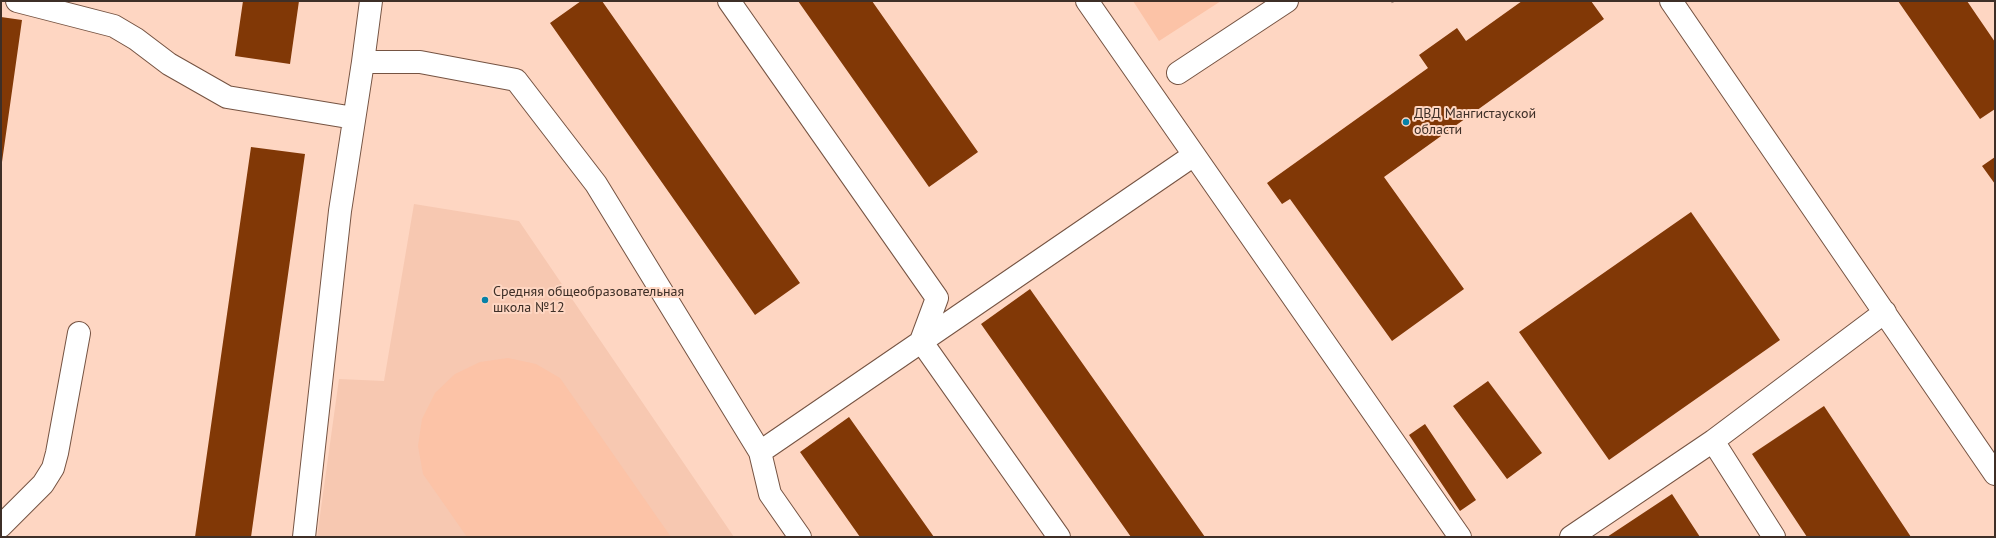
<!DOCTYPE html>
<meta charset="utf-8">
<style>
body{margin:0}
#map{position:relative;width:1996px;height:538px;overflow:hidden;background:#fed6c2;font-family:"PT Sans",sans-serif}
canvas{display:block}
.frame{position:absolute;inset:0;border:2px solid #3e2f27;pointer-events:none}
</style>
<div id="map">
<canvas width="1996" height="538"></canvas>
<div class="frame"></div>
</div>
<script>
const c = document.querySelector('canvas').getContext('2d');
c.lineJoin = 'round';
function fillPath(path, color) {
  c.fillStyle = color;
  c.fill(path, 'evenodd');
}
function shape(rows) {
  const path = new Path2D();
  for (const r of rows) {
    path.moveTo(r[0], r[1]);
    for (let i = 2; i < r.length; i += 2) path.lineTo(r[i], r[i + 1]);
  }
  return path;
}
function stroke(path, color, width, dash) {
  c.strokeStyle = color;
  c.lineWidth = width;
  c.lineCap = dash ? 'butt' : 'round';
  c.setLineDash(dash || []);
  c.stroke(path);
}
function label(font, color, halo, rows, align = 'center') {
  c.font = font + ' "PT Sans",sans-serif';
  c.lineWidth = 4;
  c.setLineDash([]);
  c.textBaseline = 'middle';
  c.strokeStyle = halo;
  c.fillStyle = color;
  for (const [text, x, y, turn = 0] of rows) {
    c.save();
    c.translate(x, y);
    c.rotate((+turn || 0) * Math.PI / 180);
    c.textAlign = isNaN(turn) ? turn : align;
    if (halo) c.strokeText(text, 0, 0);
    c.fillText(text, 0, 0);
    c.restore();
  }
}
fillPath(shape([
 [414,204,519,221,734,537,317,537,339,379,384,381]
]), '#f7c8b1');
fillPath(shape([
 [1133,1,1221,1,1159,41],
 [508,358,536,364,560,378,671,537,467,537,423,474,418,446,422,419,435,393,455,374,480,362]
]), '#fcc3a7');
fillPath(shape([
 [243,1,299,1,290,64,235,56],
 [581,1,602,1,800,283,755,315,550,23],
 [798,1,872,1,978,152,929,187],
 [1522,1,1591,1,1604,19,1384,177,1464,289,1392,341,1290,199,1282,204,1267,183,1428,68,1419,55,1457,28,1466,41],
 [1898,1,1967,1,1995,42,1995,109,1980,119],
 [1,17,22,20,2,162,1,162],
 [251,147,305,154,251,537,195,537],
 [1995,157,1995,184,1982,166],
 [1691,212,1780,340,1609,460,1519,332],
 [1030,289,1205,537,1131,537,981,324],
 [1488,381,1542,453,1507,479,1453,406],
 [1824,406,1911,537,1807,537,1752,454],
 [849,417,934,537,860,537,800,452],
 [1425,424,1476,500,1460,511,1409,435],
 [1672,494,1700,537,1607,537]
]), '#813806');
const minor = shape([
 [17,1,114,26,136,39,169,64,227,97,354,118],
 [371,1,363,62,420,62,516,80,596,184,760,452],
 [729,1,937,298,921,341,1059,537],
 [1087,1,1460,537],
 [1671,1,1995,474],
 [1178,73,1287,1],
 [1713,441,1774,537],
 [1,526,43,484,53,468,57,453,79,333],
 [304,537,340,211,363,62],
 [800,537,770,494,760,452,1194,155],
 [1571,537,1713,441,1885,312]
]);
stroke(minor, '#755342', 24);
stroke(shape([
 [1392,1,1393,3]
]), '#b09283', 2.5, [2, 2]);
stroke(minor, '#fff', 22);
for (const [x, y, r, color] of [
 [1406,122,4,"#0781a7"],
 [485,300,4,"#0781a7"]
]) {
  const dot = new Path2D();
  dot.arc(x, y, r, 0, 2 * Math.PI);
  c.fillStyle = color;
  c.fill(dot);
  stroke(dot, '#fed6c2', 1.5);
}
label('14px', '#3e2f27', '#fed6c2', [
 ["ДВД Мангистауской",1414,114],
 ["области",1414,130],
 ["Средняя общеобразовательная",493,292],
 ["школа №12",493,308]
], 'left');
</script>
